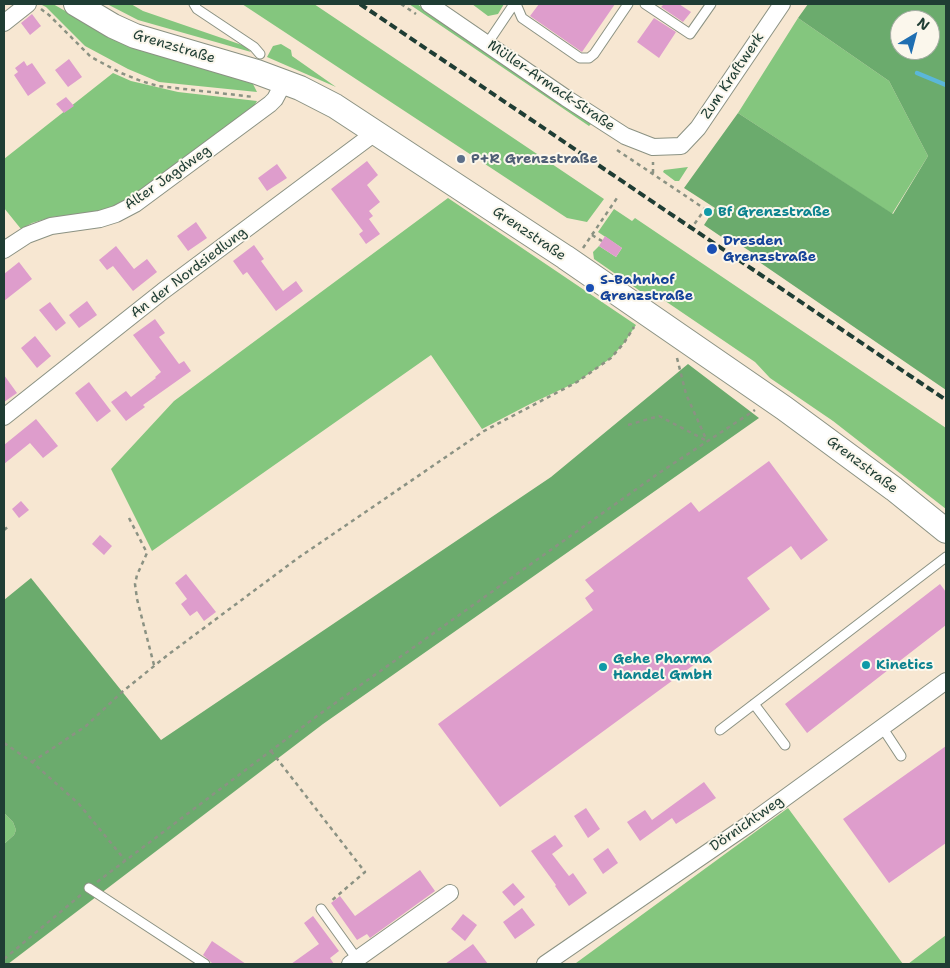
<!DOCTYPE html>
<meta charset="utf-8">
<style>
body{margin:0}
#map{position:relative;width:950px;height:968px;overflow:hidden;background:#f7e7d2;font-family:"Shantell Sans",sans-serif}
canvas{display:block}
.frame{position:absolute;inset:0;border:5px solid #1f3d34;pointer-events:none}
.north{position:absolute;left:890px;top:10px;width:50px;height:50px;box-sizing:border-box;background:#fbf7ec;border:1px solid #a3ada2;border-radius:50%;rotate:37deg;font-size:14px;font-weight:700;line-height:20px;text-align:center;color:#1f3d34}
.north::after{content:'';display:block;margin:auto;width:18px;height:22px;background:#1f6fb2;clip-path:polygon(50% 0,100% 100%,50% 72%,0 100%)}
</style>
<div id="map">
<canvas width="950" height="968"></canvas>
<div class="frame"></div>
<div class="north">N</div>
</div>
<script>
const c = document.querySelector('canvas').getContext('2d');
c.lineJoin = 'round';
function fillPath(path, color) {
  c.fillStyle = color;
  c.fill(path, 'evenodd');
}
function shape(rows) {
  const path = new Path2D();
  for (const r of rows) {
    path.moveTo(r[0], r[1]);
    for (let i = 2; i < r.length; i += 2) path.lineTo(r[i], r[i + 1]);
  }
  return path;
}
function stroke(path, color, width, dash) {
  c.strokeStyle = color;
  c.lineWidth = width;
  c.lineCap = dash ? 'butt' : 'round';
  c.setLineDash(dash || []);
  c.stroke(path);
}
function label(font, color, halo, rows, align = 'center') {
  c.font = font + ' "Shantell Sans",sans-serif';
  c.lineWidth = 4;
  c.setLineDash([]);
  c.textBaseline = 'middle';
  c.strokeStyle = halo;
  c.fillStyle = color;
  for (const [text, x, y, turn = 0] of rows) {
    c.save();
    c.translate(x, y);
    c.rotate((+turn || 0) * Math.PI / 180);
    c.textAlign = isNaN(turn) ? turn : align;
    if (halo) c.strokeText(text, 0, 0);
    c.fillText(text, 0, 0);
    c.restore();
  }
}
fillPath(shape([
 [40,4,53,4,67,12,248,79,253,84,257,92,159,82,128,69,85,46,46,7],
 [107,4,131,4,143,11,245,46,251,52,138,20],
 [242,4,314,4,604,199,587,222,567,218],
 [409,4,417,4,592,123,589,126],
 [472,4,504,4,498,14,488,16],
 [798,18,889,81,928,156,892,214,738,113],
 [281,44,291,50,292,56,336,87,267,57,273,46],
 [113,73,131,81,178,92,257,101,251,111,128,200,98,213,52,217,32,223,21,229,4,208,4,159],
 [688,167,679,181,675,181,663,172,664,170],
 [448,198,636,325,624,343,611,358,577,382,530,404,482,429,431,355,152,551,111,469,174,401],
 [614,209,632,221,635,218,946,428,946,509,833,421,770,378,755,362,652,292,640,291,594,259,593,252,599,246,616,257,622,248,598,232],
 [788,808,903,964,578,964,576,963],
 [4,813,13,822,16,830,14,835,4,844],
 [946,935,946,964,908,964]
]), '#84c67e');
fillPath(shape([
 [808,4,946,4,946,390,749,255,751,252,739,244,732,239,729,242,704,225,715,208,684,188,738,113,893,214,928,156,889,81,798,18],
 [900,20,930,20,930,50,900,50],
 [688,364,759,418,323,724,8,964,4,964,4,844,14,835,16,830,13,822,4,813,4,600,31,578,161,740,551,477]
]), '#6bab6d');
stroke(shape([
 [917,73,946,85]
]), '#5bb7d9', 4.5);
fillPath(shape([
 [539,4,615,4,582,52,530,16],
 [664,4,679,4,691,12,683,22,661,7],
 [32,14,41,26,30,35,21,23],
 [654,18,676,32,659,58,637,42],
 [69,59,82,77,68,87,55,70],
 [24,61,27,66,32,63,46,83,28,96,14,75,18,72,15,68],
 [66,97,74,106,64,113,56,104],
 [367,161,378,175,367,185,380,202,369,211,373,216,369,219,380,234,366,244,359,234,363,231,331,189],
 [277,164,287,178,267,191,258,178],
 [196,222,207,238,188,251,177,236],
 [605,236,622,248,616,257,599,246],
 [254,245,264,259,261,261,283,291,296,281,303,291,276,311,247,272,243,275,233,261],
 [116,246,134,269,147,259,157,272,133,291,113,266,107,270,99,260],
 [19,262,32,279,4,301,4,274],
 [87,301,97,315,79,328,69,315],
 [50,302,66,323,56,331,39,310],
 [155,319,165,333,159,337,179,364,184,361,191,371,143,405,145,407,126,421,111,402,126,391,131,397,156,378,155,377,161,372,133,335],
 [35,336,51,356,37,368,21,348],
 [4,375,17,393,4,402],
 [89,382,111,411,97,422,75,393],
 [36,419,58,446,43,458,30,443,4,464,4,445],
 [769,461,828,540,801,560,791,546,747,578,770,609,500,807,438,724,593,610,585,598,594,591,585,580,691,502,699,512],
 [21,501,29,510,19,518,12,509],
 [100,535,112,546,104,555,92,544],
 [186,574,216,612,204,621,197,611,190,616,181,604,187,599,175,583],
 [940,584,946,592,946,625,807,733,785,704],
 [946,746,946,843,889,883,843,819],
 [704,782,716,798,676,824,672,818,640,841,627,822,645,810,652,820],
 [586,808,600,829,588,838,574,816],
 [555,835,563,846,552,854,569,876,573,873,587,893,569,906,555,886,556,885,531,851],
 [608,848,618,863,603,874,593,859],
 [420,870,435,891,370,938,367,934,357,940,331,903,340,896,355,916],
 [513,883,525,897,514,906,502,892],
 [522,908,535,925,515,939,503,922],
 [463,914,477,925,465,941,451,929],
 [313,916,339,951,330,958,334,964,291,964,319,944,304,923],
 [212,941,246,964,213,964,203,955],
 [473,944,488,964,445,964]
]), '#de9dcc');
const lane = shape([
 [194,4,197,9,254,47,260,54],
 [516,4,522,18,580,58,589,58,594,54,628,4],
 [645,4,690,34,711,4],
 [487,44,514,4],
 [754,704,785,745],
 [882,727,901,756],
 [720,730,946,557],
 [89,888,205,964],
 [321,909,357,959]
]);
const street = shape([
 [429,4,566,98,625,136,653,147,681,146,698,128,782,4],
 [4,23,28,4],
 [4,250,27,235,51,226,100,219,116,214,135,204,270,104,275,99,284,82],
 [4,417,163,291,376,132],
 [350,964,450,893],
 [545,964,749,824,946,681]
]);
const secondary = shape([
 [76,4,113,26,135,36,257,72,300,88,335,106,565,257,784,408,894,489,946,531]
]);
stroke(lane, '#8b9283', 11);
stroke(street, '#8b9283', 18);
stroke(secondary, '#8b9283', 26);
stroke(shape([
 [401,4,416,14],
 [41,9,49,15,91,57,121,73,141,81,158,86,254,97],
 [617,150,705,209,693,226],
 [653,173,653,162],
 [592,235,602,241],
 [583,248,617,198],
 [677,358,686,394,707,441],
 [628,425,659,416,707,441],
 [129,518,147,553,137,575,135,584,137,599,154,665],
 [4,530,10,525],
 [4,743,32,762,79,804,125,860],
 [271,751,365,872,330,902],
 [32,762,86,726,122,692,169,654,298,558,484,431,577,382,611,358,624,343,634,327],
 [97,882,317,716,659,473,755,410],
 [4,959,82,894]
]), '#8b9283', 2.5, [4, 4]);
stroke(lane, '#fff', 9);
stroke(street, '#fff', 16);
stroke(secondary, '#fff', 24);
stroke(shape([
 [360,4,946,400]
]), '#1f3d34', 4, [8, 4]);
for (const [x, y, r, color] of [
 [461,159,5,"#5c6f8a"],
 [708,212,5,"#0f9aa8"],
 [712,249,6,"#1a4fb4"],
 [590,288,5,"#1a4fb4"],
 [866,665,5,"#0f9aa8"],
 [603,667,5,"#0f9aa8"]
]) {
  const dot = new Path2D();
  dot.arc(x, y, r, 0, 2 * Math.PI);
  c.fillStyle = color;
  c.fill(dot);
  stroke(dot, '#fbf7ec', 2);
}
label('14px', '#1f3d34', '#fbf7ec', [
 ["Grenzstraße",174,47,17],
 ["Zum Kraftwerk",733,76,-56],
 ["Müller-Armack-Straße",551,86,34],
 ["Alter Jagdweg",168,178,-35],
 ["Grenzstraße",529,234,34],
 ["An der Nordsiedlung",189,273,-37],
 ["Grenzstraße",862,465,37],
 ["Dörnichtweg",747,824,-35]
]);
label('bold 14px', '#4e5e75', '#fbf7ec', [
 ["P+R Grenzstraße",471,159]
], 'left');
label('bold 14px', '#0d838f', '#fbf7ec', [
 ["Bf Grenzstraße",718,212],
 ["Gehe Pharma",613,659],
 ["Handel GmbH",613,675],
 ["Kinetics",876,665]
], 'left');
label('bold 14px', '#164399', '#fbf7ec', [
 ["Dresden",723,241],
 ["Grenzstraße",723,257],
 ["S-Bahnhof",600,280],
 ["Grenzstraße",600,296]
], 'left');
</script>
